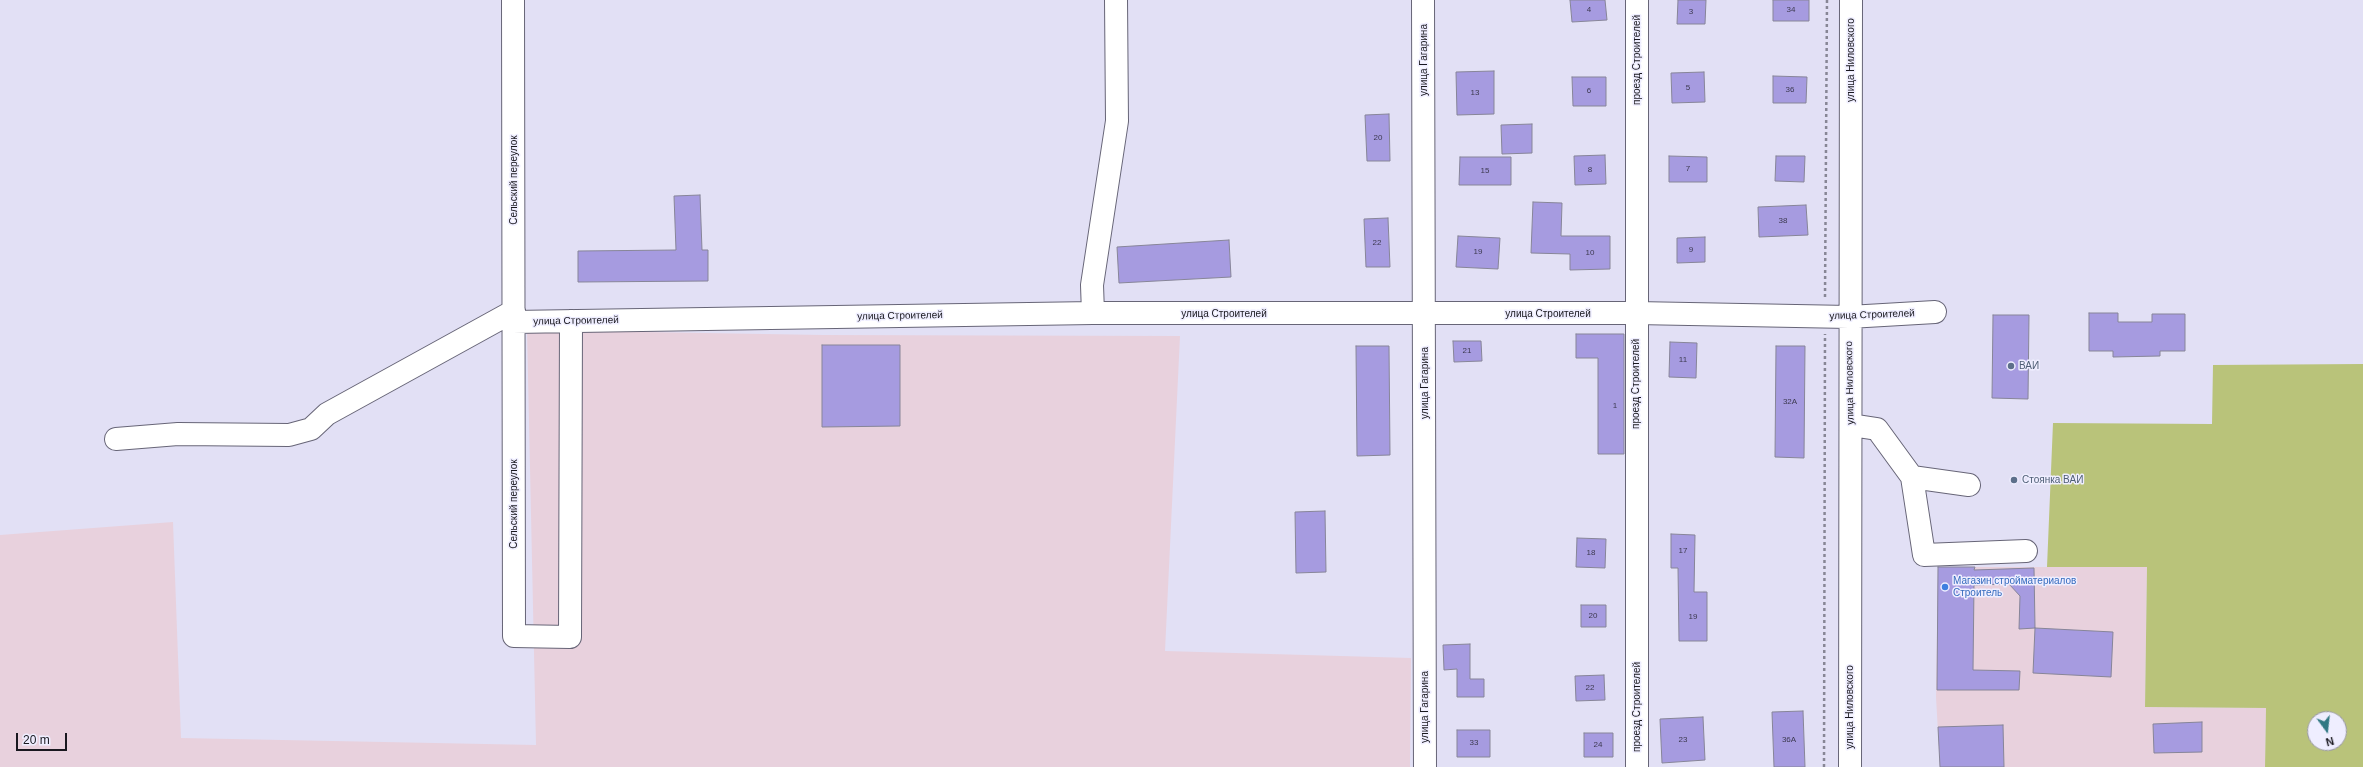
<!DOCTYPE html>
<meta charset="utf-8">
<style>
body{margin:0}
#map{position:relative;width:2363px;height:767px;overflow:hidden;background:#e2e0f5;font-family:Arial,sans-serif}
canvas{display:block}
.north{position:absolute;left:2307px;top:711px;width:40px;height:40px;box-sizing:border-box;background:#efeeff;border:1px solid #9998a5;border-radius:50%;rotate:165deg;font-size:11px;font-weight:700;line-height:16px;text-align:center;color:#19181f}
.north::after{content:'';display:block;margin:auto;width:14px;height:18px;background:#317883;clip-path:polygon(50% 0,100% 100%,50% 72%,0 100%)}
.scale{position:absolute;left:16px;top:733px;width:51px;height:18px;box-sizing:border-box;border:2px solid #19181f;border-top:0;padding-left:5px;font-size:12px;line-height:14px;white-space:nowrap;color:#19181f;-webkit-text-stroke:3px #efeeff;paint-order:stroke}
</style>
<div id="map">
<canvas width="2363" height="767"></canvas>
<div class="north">N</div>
<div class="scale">20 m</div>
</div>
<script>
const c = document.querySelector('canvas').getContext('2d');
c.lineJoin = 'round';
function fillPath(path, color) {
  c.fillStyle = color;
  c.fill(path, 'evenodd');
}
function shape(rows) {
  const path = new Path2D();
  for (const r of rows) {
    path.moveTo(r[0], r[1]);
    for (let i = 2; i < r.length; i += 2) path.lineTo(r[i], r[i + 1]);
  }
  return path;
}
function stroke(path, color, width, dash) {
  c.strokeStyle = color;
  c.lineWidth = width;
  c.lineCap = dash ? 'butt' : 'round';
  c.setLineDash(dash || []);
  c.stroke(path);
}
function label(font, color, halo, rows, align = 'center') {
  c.font = font + ' Arial,sans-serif';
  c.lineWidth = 3;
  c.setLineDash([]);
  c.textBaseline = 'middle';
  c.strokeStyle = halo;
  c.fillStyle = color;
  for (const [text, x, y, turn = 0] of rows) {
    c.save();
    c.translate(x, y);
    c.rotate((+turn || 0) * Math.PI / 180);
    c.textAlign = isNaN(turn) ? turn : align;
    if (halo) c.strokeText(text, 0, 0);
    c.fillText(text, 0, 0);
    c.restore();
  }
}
fillPath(shape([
 [527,330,823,335,1180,336,1165,651,1411,658,1410,767,0,767,0,535,173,522,181,738,536,745],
 [1938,567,2147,567,2145,707,2266,708,2265,767,1940,767,1936,697]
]), '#e8d1dd');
fillPath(shape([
 [2363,364,2363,767,2265,767,2266,708,2145,707,2147,567,2047,567,2053,423,2212,424,2213,365],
 [2315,719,2339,719,2339,743,2315,743]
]), '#b9c37a');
const building = shape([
 [1570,0,1605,0,1607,20,1572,22,1570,0],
 [1678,0,1706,0,1705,24,1677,24,1678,0],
 [1773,0,1809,0,1809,21,1773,21,1773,0],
 [1494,71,1494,114,1457,115,1456,72,1494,71],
 [1704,72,1705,102,1672,103,1671,73,1704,72],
 [1773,76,1807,77,1806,103,1773,103,1773,76],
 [1572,77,1606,77,1606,106,1573,106,1572,77],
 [1389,114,1390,161,1367,161,1365,115,1389,114],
 [1532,124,1532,153,1502,154,1501,125,1532,124],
 [1605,155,1606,184,1575,185,1574,156,1605,155],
 [1669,156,1707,157,1707,182,1669,182,1669,156],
 [1776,156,1805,156,1804,182,1775,181,1776,156],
 [1460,157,1511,157,1511,185,1459,185,1460,157],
 [700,195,702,250,708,250,708,281,578,282,578,251,676,250,674,196,700,195],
 [1533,202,1562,203,1561,236,1610,236,1610,269,1570,270,1570,254,1531,253,1533,202],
 [1806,205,1808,235,1759,237,1758,207,1806,205],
 [1388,218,1390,267,1366,267,1364,219,1388,218],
 [1458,236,1500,238,1498,269,1456,267,1458,236],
 [1705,237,1705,262,1677,263,1677,238,1705,237],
 [1229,240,1231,277,1119,283,1117,247,1229,240],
 [2089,313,2118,313,2118,322,2152,322,2152,314,2185,314,2185,351,2160,351,2160,356,2113,357,2113,351,2089,351,2089,313],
 [1993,315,2029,315,2028,399,1992,398,1993,315],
 [1576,334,1624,334,1624,454,1598,454,1598,358,1576,358,1576,334],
 [1453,341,1481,341,1482,361,1454,362,1453,341],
 [1670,342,1697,343,1696,378,1669,377,1670,342],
 [822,345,900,345,900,426,822,427,822,345],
 [1356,346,1389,346,1390,455,1357,456,1356,346],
 [1776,346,1805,346,1804,458,1775,457,1776,346],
 [1325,511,1326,572,1296,573,1295,512,1325,511],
 [1671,534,1695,535,1694,592,1707,592,1707,641,1679,641,1678,568,1671,568,1671,534],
 [1577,538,1606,539,1605,568,1576,567,1577,538],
 [1938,567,1975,567,1974,570,2034,568,2035,628,2019,629,2020,596,2009,584,1974,585,1973,670,2020,671,2019,690,1937,690,1938,567],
 [1581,605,1606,605,1606,627,1581,627,1581,605],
 [2035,628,2113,632,2111,677,2033,673,2035,628],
 [1470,644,1470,679,1484,679,1484,697,1457,697,1457,669,1444,670,1443,645,1470,644],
 [1604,675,1605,700,1576,701,1575,676,1604,675],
 [1803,711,1805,767,1774,767,1772,712,1803,711],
 [1703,717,1705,760,1662,763,1660,719,1703,717],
 [2202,722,2202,752,2154,753,2153,724,2202,722],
 [2003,725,2004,767,1940,767,1938,727,2003,725],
 [1457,730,1490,730,1490,757,1457,757,1457,730],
 [1584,733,1613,733,1613,757,1584,757,1584,733]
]);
fillPath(building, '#a69be0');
stroke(building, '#878598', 1);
const minor = shape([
 [513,0,514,636,570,637,571,321],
 [1423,0,1425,767],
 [1637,0,1637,767],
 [1093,313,1092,285,1117,121,1116,0],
 [513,322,1093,313,1636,313,1849,317,1935,312],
 [1851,425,1877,429,1912,477,1924,555,2026,551],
 [116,439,178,434,289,435,311,429,327,414,514,311],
 [1912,477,1969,485],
 [1850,767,1851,0]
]);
stroke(minor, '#676577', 24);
stroke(shape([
 [1825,297,1827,0],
 [1824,767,1825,334]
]), '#878695', 2.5, [3, 3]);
stroke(minor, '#fff', 22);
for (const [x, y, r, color] of [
 [2011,366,4,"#5c6f8a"],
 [2014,480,4,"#5c6f8a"],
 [1945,587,4,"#3f7fe0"]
]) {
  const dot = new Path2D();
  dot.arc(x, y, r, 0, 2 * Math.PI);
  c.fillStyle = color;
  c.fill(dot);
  stroke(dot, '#efeeff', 1.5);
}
label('8px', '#3c394f', null, [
 ["4",1589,10],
 ["34",1791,10],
 ["3",1691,12],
 ["5",1688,88],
 ["36",1790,90],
 ["6",1589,91],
 ["13",1475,93],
 ["20",1378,138],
 ["7",1688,169],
 ["8",1590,170],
 ["15",1485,171],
 ["38",1783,221],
 ["22",1377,243],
 ["9",1691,250],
 ["19",1478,252],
 ["10",1590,253],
 ["21",1467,351],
 ["11",1683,360],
 ["32А",1790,402],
 ["1",1615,406],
 ["17",1683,551],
 ["18",1591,553],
 ["20",1593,616],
 ["19",1693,617],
 ["22",1590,688],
 ["23",1683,740],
 ["36А",1789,740],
 ["33",1474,743],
 ["24",1598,745]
]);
label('10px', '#19181f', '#efeeff', [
 ["улица Гагарина",1424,60,-90],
 ["проезд Строителей",1637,60,-90],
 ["улица Ниловского",1851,60,-90],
 ["Сельский переулок",514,180,-90],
 ["улица Строителей",1224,314],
 ["улица Строителей",1548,314],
 ["улица Строителей",1872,315,-2],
 ["улица Строителей",900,316,-1],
 ["улица Строителей",576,321,-1],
 ["улица Гагарина",1425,383,-90],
 ["улица Ниловского",1850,383,-91],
 ["проезд Строителей",1636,384,-90],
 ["Сельский переулок",514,504,-90],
 ["улица Гагарина",1425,707,-90],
 ["проезд Строителей",1637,707,-90],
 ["улица Ниловского",1850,707,-90]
]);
label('10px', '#4e5e75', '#efeeff', [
 ["ВАИ",2019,366],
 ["Стоянка ВАИ",2022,480]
], 'left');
label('10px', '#366cbe', '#efeeff', [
 ["Магазин стройматериалов",1953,581],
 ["Строитель",1953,593]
], 'left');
</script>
